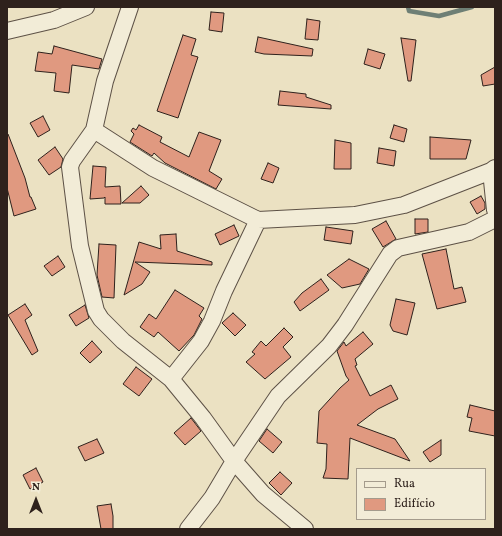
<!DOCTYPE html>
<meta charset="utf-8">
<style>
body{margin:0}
#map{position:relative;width:502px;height:536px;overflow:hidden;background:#ebe1c2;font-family:Vollkorn,serif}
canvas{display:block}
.frame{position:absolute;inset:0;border:8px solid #2e211c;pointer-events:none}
.legend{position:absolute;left:356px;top:468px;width:130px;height:52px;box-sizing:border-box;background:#f2ecd7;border:1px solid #a49b8c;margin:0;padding:5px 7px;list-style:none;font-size:12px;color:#2e211c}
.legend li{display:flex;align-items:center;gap:8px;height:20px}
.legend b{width:20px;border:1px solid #a49b8c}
.north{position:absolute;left:16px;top:480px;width:40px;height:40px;-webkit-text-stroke:3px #f2ecd7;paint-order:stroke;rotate:0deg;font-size:11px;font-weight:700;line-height:16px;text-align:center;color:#2e211c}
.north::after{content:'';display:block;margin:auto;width:14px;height:18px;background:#2e211c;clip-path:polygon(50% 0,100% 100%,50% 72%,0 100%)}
</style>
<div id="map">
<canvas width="502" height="536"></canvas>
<div class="frame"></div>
<ul class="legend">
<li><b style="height:5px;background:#f2ecd7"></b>Rua</li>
<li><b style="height:11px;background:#e09980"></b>Edifício</li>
</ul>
<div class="north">N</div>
</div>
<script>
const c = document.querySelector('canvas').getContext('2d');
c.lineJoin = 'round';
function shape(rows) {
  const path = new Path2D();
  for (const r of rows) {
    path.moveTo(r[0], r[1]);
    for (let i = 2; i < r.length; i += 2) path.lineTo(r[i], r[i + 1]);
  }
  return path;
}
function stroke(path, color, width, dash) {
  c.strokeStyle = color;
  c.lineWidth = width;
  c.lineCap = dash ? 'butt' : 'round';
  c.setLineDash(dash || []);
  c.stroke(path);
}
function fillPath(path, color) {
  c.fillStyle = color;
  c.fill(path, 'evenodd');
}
stroke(shape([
 [408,7,409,11,439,16,472,7]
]), '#6e7f75', 4.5);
const building = shape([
 [211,12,224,13,222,32,209,30,211,12],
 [307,19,320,21,318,40,305,39,307,19],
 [183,35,196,39,191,55,198,57,178,118,157,111,183,35],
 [258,37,313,49,312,56,264,54,255,52,258,37],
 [401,38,416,40,411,81,408,81,401,38],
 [54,46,102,59,99,69,72,65,69,93,54,91,56,73,35,71,38,52,52,54,54,46],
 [368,49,385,54,380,69,364,64,368,49],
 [495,67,495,84,483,86,481,75,495,67],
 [280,91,306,94,306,97,331,105,331,109,278,105,280,91],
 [43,116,50,130,38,137,30,123,43,116],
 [139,125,162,137,160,142,189,157,199,132,221,140,209,171,222,179,216,189,165,163,154,153,152,156,130,142,134,134,131,131,133,128,136,130,139,125],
 [394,125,407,129,404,142,390,138,394,125],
 [7,134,8,134,25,178,30,197,31,197,36,209,14,216,7,188,7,134],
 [430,137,471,140,466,159,430,159,430,137],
 [335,140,351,143,351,169,334,169,335,140],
 [55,147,63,159,61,167,49,175,38,160,55,147],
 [379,148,396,151,394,166,377,163,379,148],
 [268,163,279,168,273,183,261,179,268,163],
 [93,166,106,167,105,187,120,186,121,204,105,204,105,197,104,198,90,199,93,166],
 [141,186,149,195,140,203,122,203,141,186],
 [481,196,485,203,485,209,477,214,470,202,481,196],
 [415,219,428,219,428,232,415,234,415,219],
 [386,221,396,239,383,247,372,229,386,221],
 [234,225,239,236,220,245,215,234,234,225],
 [326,227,353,231,351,244,324,240,326,227],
 [176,234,177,251,212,262,212,265,135,262,150,272,142,284,124,295,139,242,161,249,160,235,176,234],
 [99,244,116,245,114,298,102,297,97,275,99,244],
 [446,249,454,289,462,287,466,302,437,309,422,254,446,249],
 [58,256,65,267,52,276,44,266,58,256],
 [349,259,369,269,360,284,342,288,327,275,349,259],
 [321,279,329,290,300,311,294,302,302,293,321,279],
 [175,290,204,308,199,316,202,319,194,335,179,351,158,332,154,337,140,327,149,314,156,319,175,290],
 [396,299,415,303,407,335,393,331,390,325,396,299],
 [25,304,32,315,25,320,38,351,32,355,8,315,25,304],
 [85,305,89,318,76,326,69,315,85,305],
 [233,313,246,325,235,336,222,323,233,313],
 [284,328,293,337,283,347,291,357,265,379,246,362,255,354,252,352,261,341,266,346,284,328],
 [363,332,373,344,355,359,357,365,355,366,370,396,391,385,398,399,378,409,357,425,395,439,410,461,350,438,348,479,323,478,326,469,327,444,317,443,319,411,340,388,349,380,346,376,337,351,344,342,346,346,363,332],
 [92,341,102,352,90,363,80,353,92,341],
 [136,367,152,379,139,396,123,384,136,367],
 [470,405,495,411,495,436,469,431,472,418,467,417,470,405],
 [191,418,201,431,185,445,174,433,191,418],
 [267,429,282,442,273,453,259,441,267,429],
 [97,439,104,453,85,461,78,447,97,439],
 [441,440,441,455,430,462,423,452,441,440],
 [36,468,43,482,30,489,23,475,36,468],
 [280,472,292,483,281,495,269,483,280,472],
 [111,504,113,516,113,529,101,529,97,506,111,504]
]);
fillPath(building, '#e09980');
stroke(building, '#2e211c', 1);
const minor = shape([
 [130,7,105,81,94,130,153,168,258,220],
 [7,31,54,20,86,7],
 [94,130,72,161,70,167,80,246,96,311,101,319,123,341,171,379,203,418,234,461,263,494,305,529],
 [495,168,491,171,495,210],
 [171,379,201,341,212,321,224,291,258,220,355,215,404,205,491,171],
 [188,529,212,498,234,461,278,396,329,346,345,325,390,254,398,248,469,232,495,219]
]);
stroke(minor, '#5d5146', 18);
stroke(minor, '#f2ecd7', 16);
</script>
